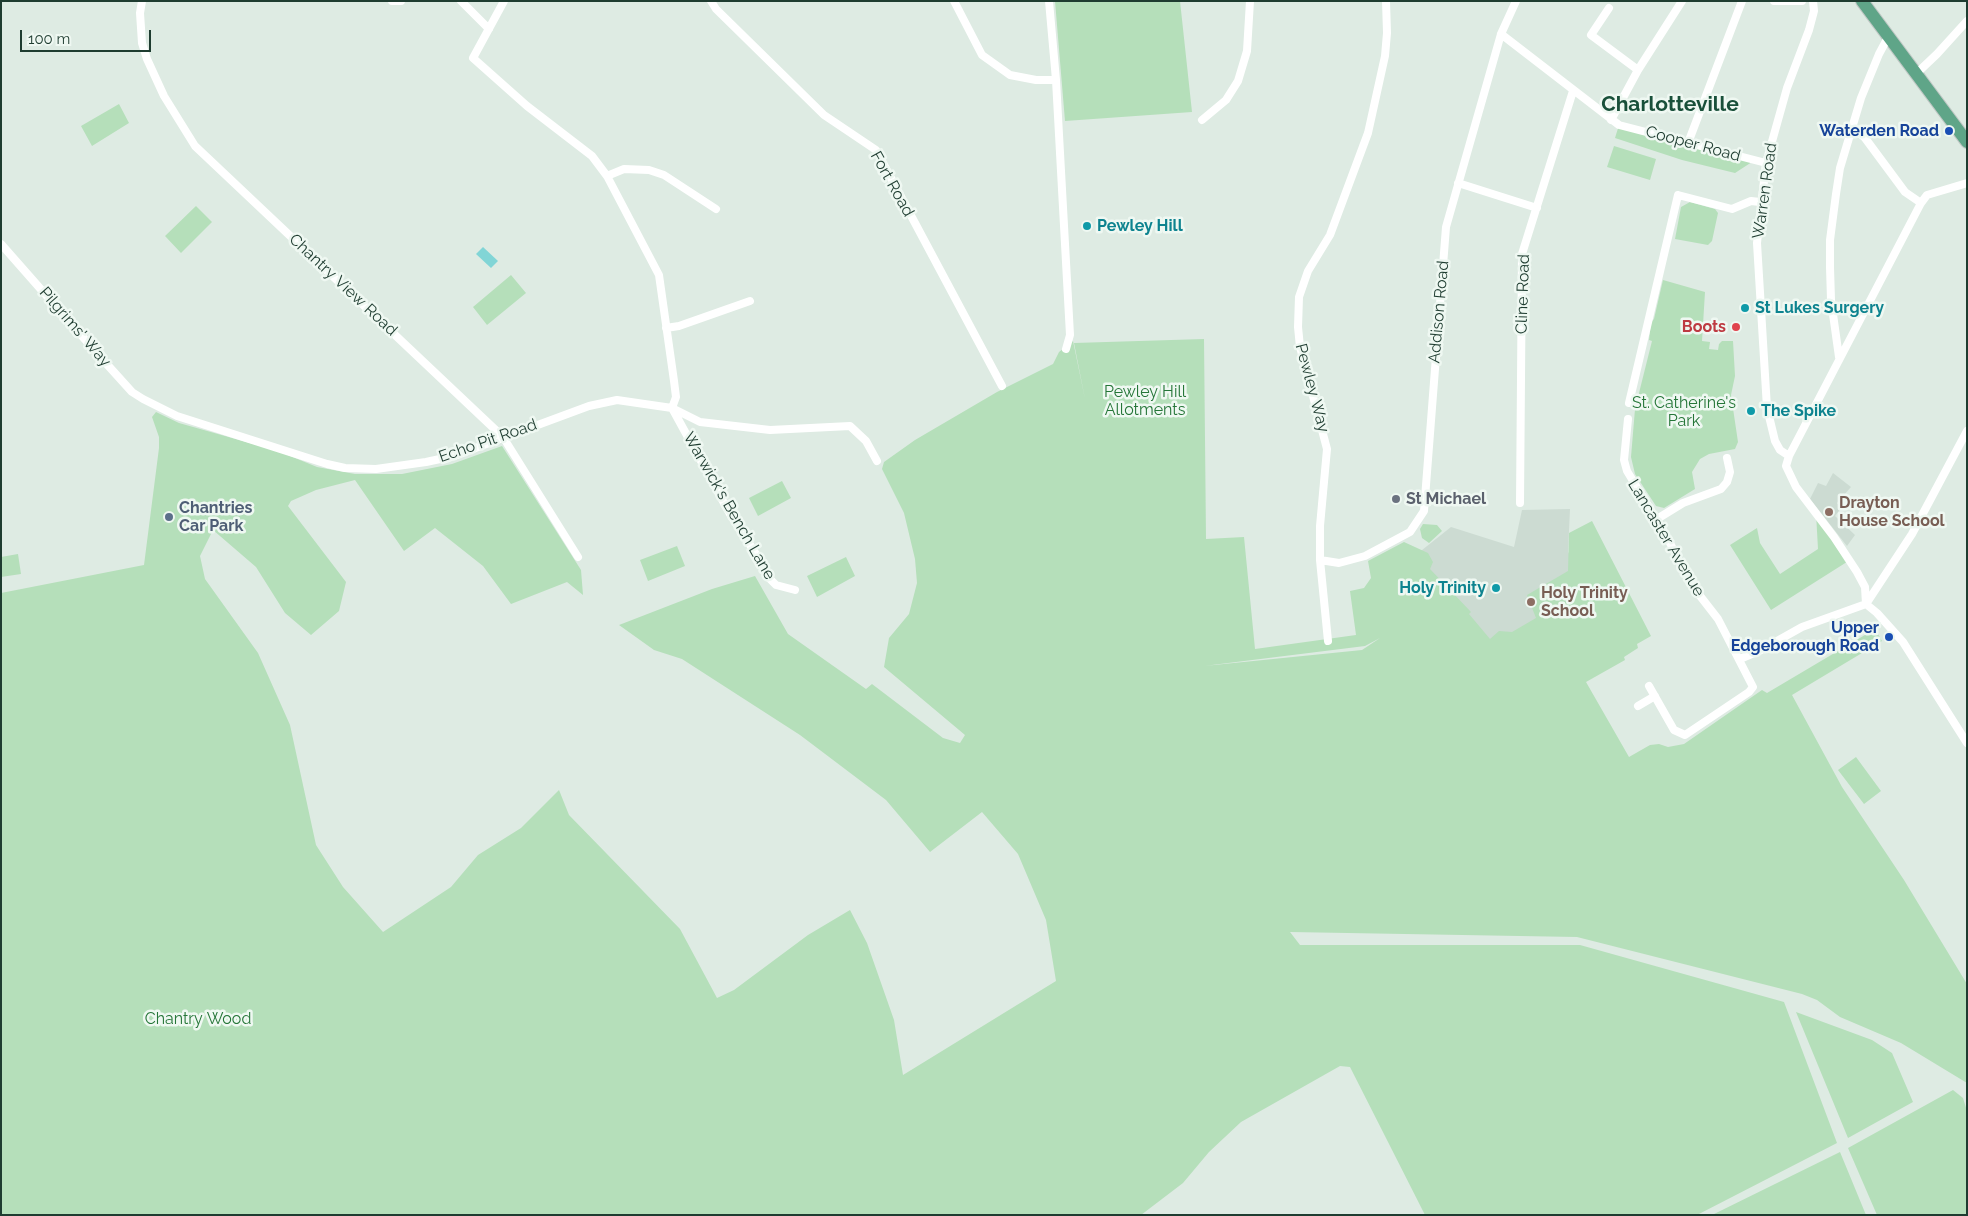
<!DOCTYPE html>
<style>
body{margin:0}
#map{position:relative;width:1968px;height:1216px;overflow:hidden;background:#deebe3;font-family:Raleway,sans-serif}
canvas{display:block}
.frame{position:absolute;inset:0;border:2px solid #1e3c30;pointer-events:none}
.scale{position:absolute;left:20px;top:30px;width:131px;height:22px;box-sizing:border-box;border:2px solid #1e3c30;border-top:0;padding-left:6px;font-size:15px;line-height:18px;white-space:nowrap;color:#1e3c30;-webkit-text-stroke:4px #eff8f2;paint-order:stroke}
</style>
<div id="map">
<canvas width="1968" height="1216"></canvas>
<div class="frame"></div>
<div class="scale">100 m</div>
</div>
<script>
const c = document.querySelector('canvas').getContext('2d');
c.lineJoin = 'round';
function fillPath(path, color) {
  c.fillStyle = color;
  c.fill(path, 'evenodd');
}
function shape(rows) {
  const path = new Path2D();
  for (const r of rows) {
    path.moveTo(r[0], r[1]);
    for (let i = 2; i < r.length; i += 2) path.lineTo(r[i], r[i + 1]);
  }
  return path;
}
function stroke(path, color, width, dash) {
  c.strokeStyle = color;
  c.lineWidth = width;
  c.lineCap = dash ? 'butt' : 'round';
  c.setLineDash(dash || []);
  c.stroke(path);
}
function label(font, color, halo, rows, align = 'center') {
  c.font = font + ' Raleway,sans-serif';
  c.lineWidth = 5;
  c.setLineDash([]);
  c.textBaseline = 'middle';
  c.strokeStyle = halo;
  c.fillStyle = color;
  for (const [text, x, y, turn = 0] of rows) {
    c.save();
    c.translate(x, y);
    c.rotate((+turn || 0) * Math.PI / 180);
    c.textAlign = isNaN(turn) ? turn : align;
    if (halo) c.strokeText(text, 0, 0);
    c.fillText(text, 0, 0);
    c.restore();
  }
}
fillPath(shape([
 [1833,473,1851,487,1837,503,1841,508,1835,516,1855,535,1847,546,1810,499,1818,483,1826,486],
 [1570,509,1568,552,1631,640,1494,646,1412,558,1451,527,1514,547,1522,510]
]), '#ccdbd2');
fillPath(shape([
 [1055,1,1180,1,1192,112,1065,121],
 [119,104,129,123,92,146,81,126],
 [1619,125,1755,160,1735,173,1682,160,1615,138],
 [1614,146,1656,159,1650,180,1607,167],
 [1690,202,1715,209,1718,213,1712,241,1708,245,1675,239,1681,207],
 [196,206,212,222,181,253,165,236],
 [511,275,526,293,487,325,473,307],
 [1663,280,1705,292,1702,341,1710,342,1709,349,1718,350,1719,344,1722,341,1733,341,1735,376,1731,395,1738,442,1735,449,1709,454,1700,459,1692,472,1695,489,1664,508,1656,506,1635,474,1631,457,1635,409,1652,341,1649,340,1651,322,1654,319],
 [1204,339,1206,539,1244,537,1255,649,1356,635,1350,591,1364,588,1371,578,1368,561,1404,542,1428,553,1433,562,1430,569,1471,612,1469,614,1490,639,1499,631,1512,632,1536,618,1527,595,1568,571,1569,533,1592,521,1651,636,1637,644,1638,648,1624,657,1625,660,1586,682,1629,757,1650,745,1659,744,1668,747,1684,744,1762,690,1767,693,1875,629,1882,641,1792,695,1842,787,1904,880,1967,984,1967,1083,1901,1043,1840,1017,1817,1000,1802,994,1577,937,1290,932,1300,945,1580,945,1784,1002,1837,1143,1697,1215,1425,1215,1350,1067,1340,1066,1241,1122,1209,1152,1183,1183,1141,1215,2,1215,1,593,144,565,159,448,159,437,152,417,156,412,179,423,278,451,317,467,355,474,402,474,452,464,502,446,581,570,583,595,567,582,511,604,483,566,435,528,404,551,355,480,316,490,291,501,288,506,346,582,339,611,311,635,285,613,256,567,213,530,200,556,205,579,258,653,290,725,316,845,343,887,383,932,451,887,478,855,521,828,559,790,569,815,680,929,717,998,734,990,808,935,850,910,867,943,894,1020,903,1075,1056,981,1046,920,1018,854,982,812,930,852,886,800,800,735,682,659,654,650,619,625,712,589,755,576,788,634,866,689,872,684,943,738,960,743,965,735,884,667,889,638,909,614,917,583,915,559,904,513,882,469,884,462,915,440,997,392,1053,364,1059,352,1073,341,1085,399,1074,343],
 [1380,638,1362,650,1204,666,1365,646],
 [782,481,791,498,758,516,749,498],
 [1816,513,1850,560,1771,610,1730,545,1757,528,1760,543,1780,574,1818,549],
 [1423,524,1437,525,1442,531,1429,543,1422,538,1420,529],
 [677,546,685,566,648,581,640,560],
 [18,554,21,574,1,577,1,557],
 [846,557,855,576,817,597,807,576],
 [1856,757,1881,791,1864,804,1838,770],
 [1796,1012,1872,1040,1892,1053,1913,1102,1848,1138],
 [1953,1090,1963,1098,1967,1111,1967,1215,1877,1215,1848,1148],
 [1840,1152,1866,1215,1712,1215]
]), '#b5dfba');
fillPath(shape([
 [483,247,498,261,491,268,476,254]
]), '#81d5d6');
const primary = shape([
 [1862,1,1967,142]
]);
stroke(primary, '#c0c8c5', 14);
stroke(shape([
 [142,1,140,13,142,43,147,59,164,96,195,146,503,437,578,557],
 [392,1,401,1],
 [461,1,489,29],
 [504,1,473,58,527,106,592,156,607,176,659,275,674,381,676,397,672,408],
 [711,1,716,9,824,115,876,150,1002,386],
 [954,1,982,55,1010,75,1036,80,1056,80],
 [1049,1,1056,80,1070,335,1066,349],
 [1774,1,1802,1],
 [1609,8,1591,35,1638,70],
 [1501,34,1619,125,1766,163],
 [1917,73,1937,54,1967,21],
 [1202,120,1226,100,1238,81,1247,51,1250,1],
 [1611,120,1638,70,1682,1],
 [1852,127,1865,138,1905,192,1921,203],
 [1688,143,1742,1],
 [607,176,624,169,649,170,664,175,716,209],
 [1458,183,1537,208],
 [1967,183,1927,195,1921,203,1789,456,1786,466,1796,487,1834,537,1857,572,1865,587,1866,604,1877,613,1903,642,1967,743],
 [1,244,104,361,132,392,143,399,177,416,327,464,345,468,376,469,426,462,454,456,589,406,617,400,672,408,700,422,770,430,850,426,866,441,877,461],
 [666,328,679,326,750,301],
 [1839,357,1831,300,1830,267,1830,240,1836,194,1840,168,1861,98,1879,54,1886,41,1891,38],
 [1629,403,1678,195,1732,209,1751,201,1760,202],
 [672,408,730,514,763,565,768,577,776,585,795,590],
 [1628,419,1624,460,1627,471,1667,537,1690,583,1718,619,1753,687,1749,692,1685,735,1674,730,1649,686],
 [1789,456,1780,450,1775,441,1767,408,1757,243,1766,163,1787,88,1809,30,1814,11,1813,1],
 [1520,503,1522,254,1573,91],
 [1657,519,1683,503,1721,489,1727,482,1730,472,1727,458],
 [1320,560,1339,563,1365,556,1410,532,1424,511,1446,227,1501,34,1516,1],
 [1328,641,1320,560,1320,526,1327,449,1300,347,1298,327,1299,297,1308,271,1330,235,1368,133,1385,56,1387,33,1386,1],
 [1740,659,1761,650,1802,627,1866,604,1912,534,1967,431],
 [1638,706,1655,696]
]), '#fff', 8);
stroke(primary, '#5fa588', 12);
for (const [x, y, r, color] of [
 [1949,131,5,"#1a4fb4"],
 [1087,226,5,"#0f9aa8"],
 [1745,308,5,"#0f9aa8"],
 [1736,327,5,"#e0444e"],
 [1751,411,5,"#0f9aa8"],
 [1396,499,5,"#6b7280"],
 [1829,512,5,"#8d6e63"],
 [169,517,5,"#5c6f8a"],
 [1496,588,5,"#0f9aa8"],
 [1531,602,5,"#8d6e63"],
 [1889,637,5,"#1a4fb4"]
]) {
  const dot = new Path2D();
  dot.arc(x, y, r, 0, 2 * Math.PI);
  c.fillStyle = color;
  c.fill(dot);
  stroke(dot, '#eff8f2', 2);
}
label('bold 16px', '#164399', '#eff8f2', [
 ["Waterden Road",1939,131],
 ["Upper",1879,628],
 ["Edgeborough Road",1879,646]
], 'right');
label('16px', '#1e3c30', '#eff8f2', [
 ["Cooper Road",1693,144,15],
 ["Fort Road",892,184,61],
 ["Warren Road",1765,191,-82],
 ["Chantry View Road",343,285,43],
 ["Cline Road",1523,294,-88],
 ["Addison Road",1439,312,-85],
 ["Pilgrims' Way",75,327,49],
 ["Pewley Way",1312,388,75],
 ["Echo Pit Road",488,441,-19],
 ["Warwick's Bench Lane",729,506,60],
 ["Lancaster Avenue",1666,538,59]
]);
label('bold 16px', '#0d838f', '#eff8f2', [
 ["Pewley Hill",1097,226],
 ["St Lukes Surgery",1755,308],
 ["The Spike",1761,411],
 ["Holy Trinity",1486,588,"right"]
], 'left');
label('bold 16px', '#be3a42', '#eff8f2', [
 ["Boots",1726,327]
], 'right');
label('16px', '#257638', '#eff8f2', [
 ["Pewley Hill",1145,392],
 ["Allotments",1145,410],
 ["St. Catherine's",1684,403],
 ["Park",1684,421],
 ["Chantry Wood",198,1019]
]);
label('bold 16px', '#5b616d', '#eff8f2', [
 ["St Michael",1406,499]
], 'left');
label('bold 16px', '#785e54', '#eff8f2', [
 ["Drayton",1839,503],
 ["House School",1839,521],
 ["Holy Trinity",1541,593],
 ["School",1541,611]
], 'left');
label('bold 16px', '#4e5e75', '#eff8f2', [
 ["Chantries",179,508],
 ["Car Park",179,526]
], 'left');
label('bold 21px', '#19503a', '#eff8f2', [
 ["Charlotteville",1670,105]
]);
</script>
